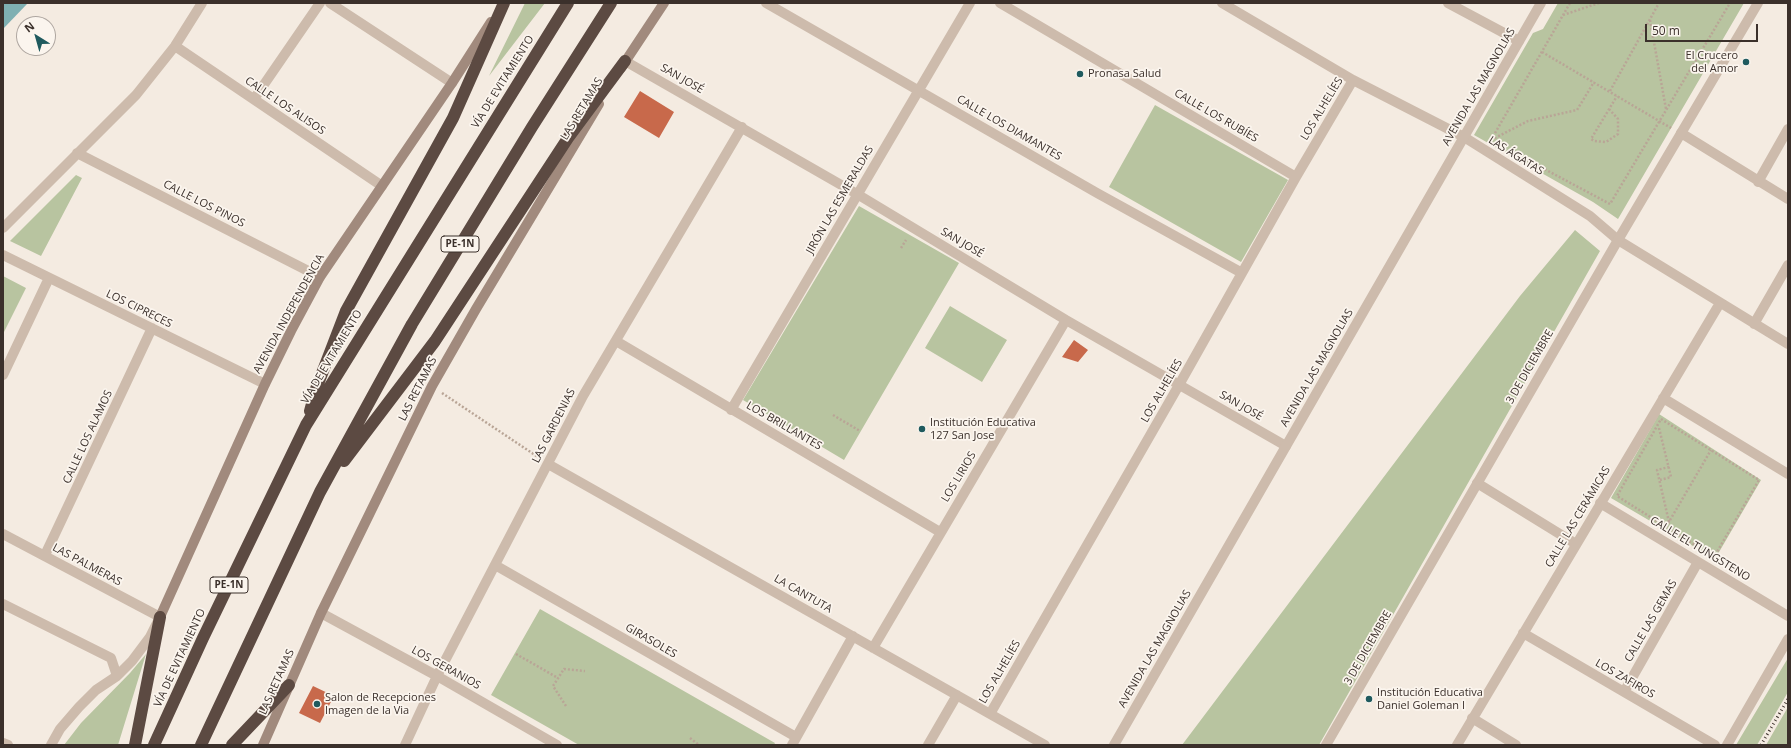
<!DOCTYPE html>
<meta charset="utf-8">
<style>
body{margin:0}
#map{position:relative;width:1791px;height:748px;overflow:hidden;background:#f4ebe1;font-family:"Open Sans",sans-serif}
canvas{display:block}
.frame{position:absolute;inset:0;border:4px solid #3b302b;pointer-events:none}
.north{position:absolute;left:16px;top:16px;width:40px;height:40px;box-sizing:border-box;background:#fbf5ee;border:1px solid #aea6a0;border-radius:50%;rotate:323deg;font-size:11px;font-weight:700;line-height:16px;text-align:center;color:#3b302b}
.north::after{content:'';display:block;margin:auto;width:14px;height:18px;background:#1f5a5e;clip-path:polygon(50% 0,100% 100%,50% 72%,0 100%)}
.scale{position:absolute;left:1645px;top:24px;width:113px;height:18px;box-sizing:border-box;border:2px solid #3b302b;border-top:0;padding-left:5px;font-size:12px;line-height:14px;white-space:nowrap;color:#3b302b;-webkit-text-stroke:3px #fbf5ee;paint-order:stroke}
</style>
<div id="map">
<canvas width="1791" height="748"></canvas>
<div class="frame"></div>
<div class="north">N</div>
<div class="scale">50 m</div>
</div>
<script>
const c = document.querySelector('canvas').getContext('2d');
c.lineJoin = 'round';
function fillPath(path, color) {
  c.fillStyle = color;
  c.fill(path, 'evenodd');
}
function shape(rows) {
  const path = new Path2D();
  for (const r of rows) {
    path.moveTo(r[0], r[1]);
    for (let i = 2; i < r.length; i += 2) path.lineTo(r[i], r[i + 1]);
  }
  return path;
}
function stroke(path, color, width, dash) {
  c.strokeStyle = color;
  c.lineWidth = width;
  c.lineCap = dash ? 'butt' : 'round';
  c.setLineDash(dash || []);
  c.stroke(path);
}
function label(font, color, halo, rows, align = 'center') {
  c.font = font + ' "Open Sans",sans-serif';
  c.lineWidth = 3.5;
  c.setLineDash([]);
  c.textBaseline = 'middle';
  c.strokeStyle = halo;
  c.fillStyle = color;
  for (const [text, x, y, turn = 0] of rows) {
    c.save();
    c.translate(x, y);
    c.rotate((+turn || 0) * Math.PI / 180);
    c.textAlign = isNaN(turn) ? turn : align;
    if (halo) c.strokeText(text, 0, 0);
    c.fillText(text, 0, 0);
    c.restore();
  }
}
fillPath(shape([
 [525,3,545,3,489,76],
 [1558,3,1744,3,1618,219,1593,202,1474,135,1533,33,1543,29],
 [1155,105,1288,180,1241,262,1109,187],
 [76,175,82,178,41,256,10,241],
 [859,206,959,263,844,460,743,400],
 [1575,230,1600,251,1319,745,1182,745,1520,296],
 [3,276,26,288,3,334],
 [950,306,1007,340,982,382,925,348],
 [1659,414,1761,480,1715,559,1611,498],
 [540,609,775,743,774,745,579,745,491,695],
 [146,654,118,745,64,745,81,723,130,673],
 [1788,658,1788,692,1757,745,1736,745],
 [1788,707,1788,745,1766,745]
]), '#b8c4a0');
fillPath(shape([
 [3,3,28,3,3,29]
]), '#7fb0b2');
fillPath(shape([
 [640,91,674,112,659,138,624,117],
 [1074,340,1088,350,1078,362,1062,357],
 [313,686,334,696,320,723,299,713]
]), '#c8694b');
stroke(shape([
 [1563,15,1599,3],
 [1650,20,1666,109],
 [1542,52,1671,128],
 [1610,91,1659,3],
 [1609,109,1618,119,1618,134,1606,142,1594,141,1591,139,1617,96],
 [1491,140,1570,3],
 [1491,140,1528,121,1577,110,1594,82],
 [1520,156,1610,204,1730,3],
 [901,248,906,240],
 [442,393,538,457],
 [833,415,860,431],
 [1661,419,1759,480,1714,557,1617,496,1661,419],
 [1659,428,1671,477,1660,480],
 [1669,522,1657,470,1669,467],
 [1666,527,1711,450],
 [516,654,558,678],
 [566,706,553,686,564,669,585,671],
 [690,738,699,745]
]), '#b9a596', 2.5, [2, 2]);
stroke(shape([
 [330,3,452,83],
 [766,3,1097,193,1242,273],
 [1000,3,1296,177],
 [1222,3,1353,80,1464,137,1590,216,1618,240,1788,344],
 [1448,3,1519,41],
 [175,46,382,186],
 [625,61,857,194,1066,320,1286,446],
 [254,99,320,3],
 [1681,133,1788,199],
 [77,153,320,277],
 [1758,182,1788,129],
 [3,228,136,95,175,46,202,3],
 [3,255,265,384],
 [1754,324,1788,265],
 [616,341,940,532],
 [3,375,49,278],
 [1663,398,1788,474],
 [731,410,970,3],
 [548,464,1045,745],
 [1477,483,1576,544],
 [1600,503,1788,616],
 [3,534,160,617,150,637,132,661,117,676,96,690,79,707,60,729,51,745],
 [45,555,152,328],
 [495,565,796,737],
 [3,604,111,658,117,676],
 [321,613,437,676,557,745],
 [1523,633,1715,745],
 [873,648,1066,320],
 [1624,692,1698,562],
 [990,714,1179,385,1296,177,1353,80],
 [1472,718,1516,745],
 [3,743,8,745],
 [405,745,437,676,583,396,742,127],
 [792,745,853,636],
 [928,745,957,695],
 [1457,745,1720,303]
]), '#cdbbac', 10);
stroke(shape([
 [1114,745,1541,3],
 [1326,745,1618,240,1758,3],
 [1727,745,1788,639]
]), '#cdbbac', 10);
stroke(shape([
 [621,68,664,3],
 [160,617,265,384,291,331,320,277,452,83,491,22],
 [263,745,321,613,432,386,476,309,599,104]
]), '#a18a7d', 10);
stroke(shape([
 [310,411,316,389,346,311,453,118,504,3],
 [344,461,435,341,568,138,625,61],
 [135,745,160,617],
 [154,745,203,638,306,425,568,3],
 [201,745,320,492,412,324,532,127,611,3],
 [232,745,289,685]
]), '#5c4a42', 12);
stroke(shape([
 [1761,745,1788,699]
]), '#3b302b', 3, [1, 3]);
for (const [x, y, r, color] of [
 [1746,62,4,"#1f5a5e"],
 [1080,74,4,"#1f5a5e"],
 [922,429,4,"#1f5a5e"],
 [1369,699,4,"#1f5a5e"],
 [317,704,4,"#1f5a5e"]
]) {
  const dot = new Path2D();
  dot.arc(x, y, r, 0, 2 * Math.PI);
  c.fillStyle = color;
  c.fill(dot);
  stroke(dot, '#fbf5ee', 1.5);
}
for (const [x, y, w] of [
 [460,244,38],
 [229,585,38]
]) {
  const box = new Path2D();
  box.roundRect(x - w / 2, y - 8, w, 16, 3);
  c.fillStyle = '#fbf5ee';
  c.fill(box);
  stroke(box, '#3b302b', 1);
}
label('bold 10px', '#3b302b', null, [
 ["PE-1N",460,244],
 ["PE-1N",229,585]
]);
label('11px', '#3b302b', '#fbf5ee', [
 ["El Crucero",1738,56,"right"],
 ["del Amor",1738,69,"right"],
 ["Pronasa Salud",1088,74],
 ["Institución Educativa",930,423],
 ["127 San Jose",930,436],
 ["Institución Educativa",1377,693],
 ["Daniel Goleman I",1377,706],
 ["Salon de Recepciones",325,698],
 ["Imagen de la Via",325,711]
], 'left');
label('11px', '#3b302b', '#fbf5ee', [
 ["SAN JOSÉ",682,79,30],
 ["VÍA DE EVITAMIENTO",503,82,-58],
 ["AVENIDA LAS MAGNOLIAS",1479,87,-60],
 ["CALLE LOS ALISOS",285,106,34],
 ["LAS RETAMAS",582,109,-59],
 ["LOS ALHELÍES",1322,109,-59],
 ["CALLE LOS RUBÍES",1216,116,30],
 ["CALLE LOS DIAMANTES",1009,128,30],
 ["LAS ÁGATAS",1516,156,32],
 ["JIRÓN LAS ESMERALDAS",840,200,-60],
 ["CALLE LOS PINOS",204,204,27],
 ["SAN JOSÉ",962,243,31],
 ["LOS CIPRECES",139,309,26],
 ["AVENIDA INDEPENDENCIA",289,314,-61],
 ["VÍA DE EVITAMIENTO",332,357,-59],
 ["3 DE DICIEMBRE",1530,367,-60],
 ["AVENIDA LAS MAGNOLIAS",1317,368,-60],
 ["LAS RETAMAS",418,389,-63],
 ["LOS ALHELÍES",1162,391,-60],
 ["SAN JOSÉ",1241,406,30],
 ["LAS GARDENIAS",554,426,-63],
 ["LOS BRILLANTES",784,426,30],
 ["CALLE LOS ALAMOS",88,437,-65],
 ["LOS LIRIOS",959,477,-59],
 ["CALLE LAS CERÁMICAS",1578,517,-59],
 ["CALLE EL TUNGSTENO",1700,549,31],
 ["LAS PALMERAS",87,565,28],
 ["LA CANTUTA",803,594,30],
 ["CALLE LAS GEMAS",1651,621,-60],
 ["GIRASOLES",651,641,30],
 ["3 DE DICIEMBRE",1368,648,-60],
 ["AVENIDA LAS MAGNOLIAS",1155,649,-60],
 ["VÍA DE EVITAMIENTO",180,658,-65],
 ["LOS GERANIOS",446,668,29],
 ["LOS ALHELÍES",1000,672,-60],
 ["LOS ZAFIROS",1625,679,30],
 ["LAS RETAMAS",277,682,-66]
]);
</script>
